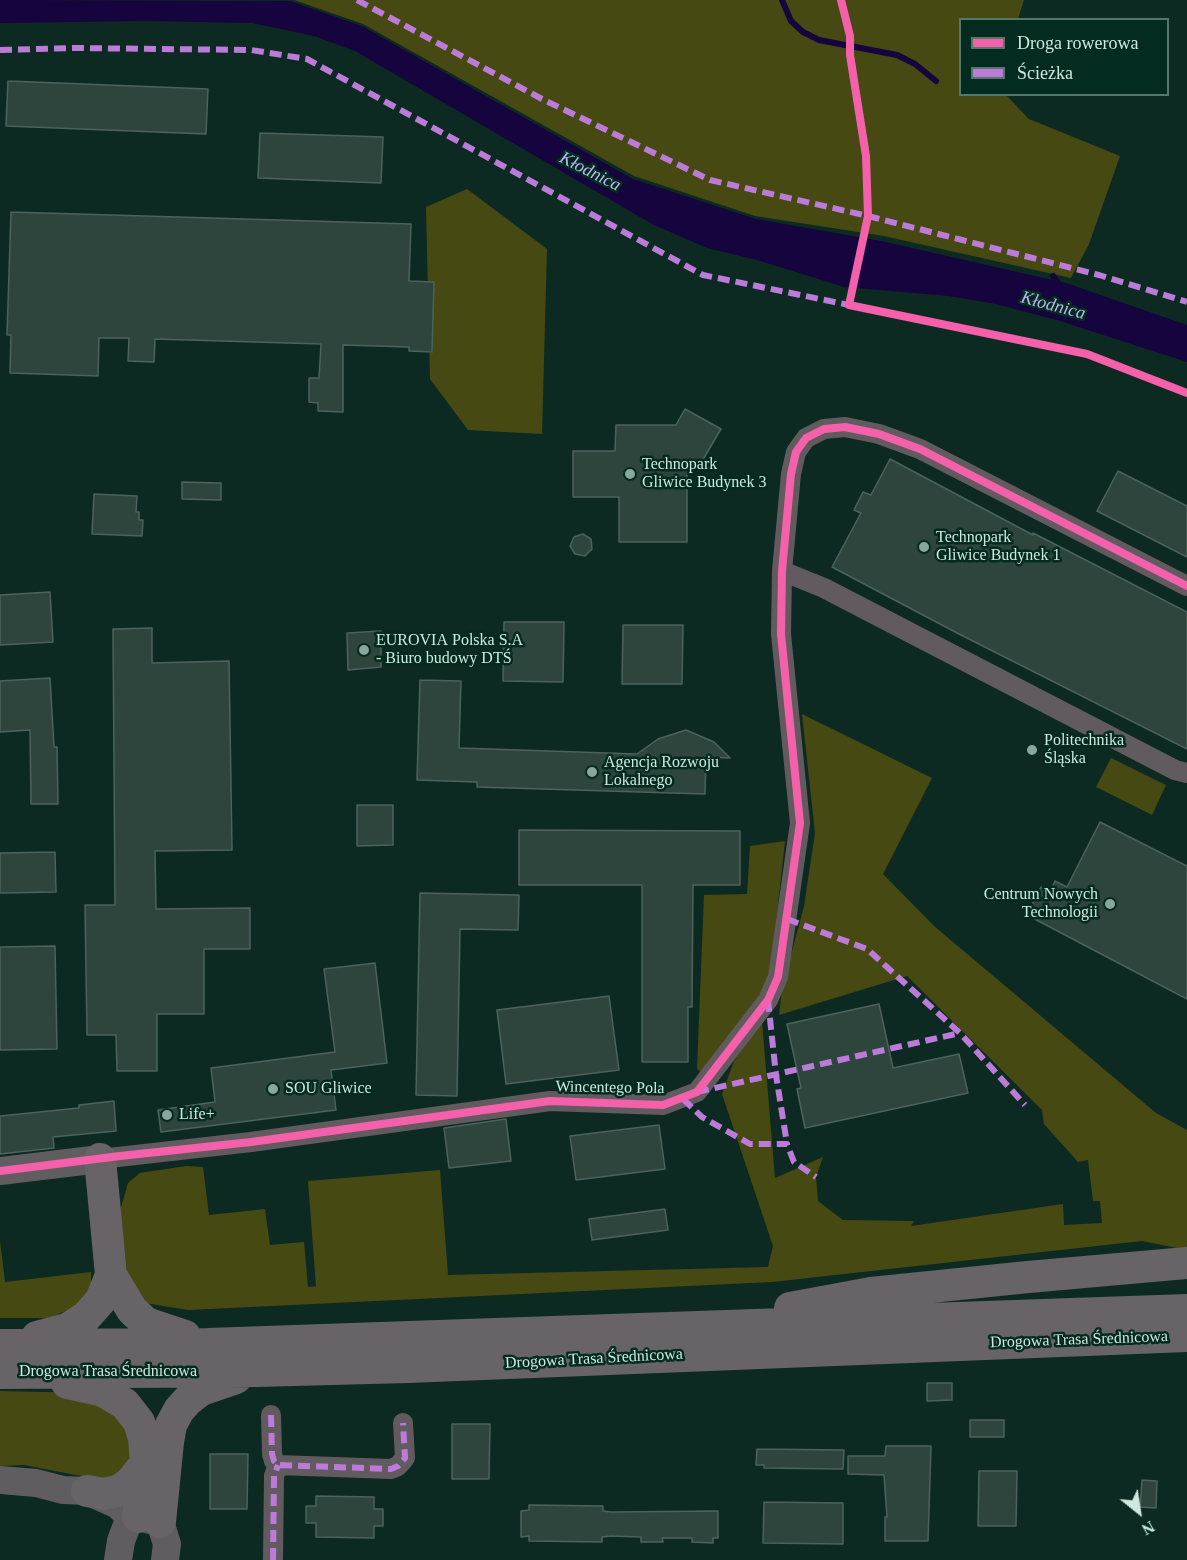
<!DOCTYPE html>
<meta charset="utf-8">
<style>
body{margin:0}
#map{position:relative;width:1187px;height:1560px;overflow:hidden;background:#0d2a22;font-family:"Times New Roman",serif}
canvas{display:block}
.legend{position:absolute;left:959px;top:18px;width:210px;height:78px;box-sizing:border-box;background:#042b1f;border:2px solid #55776b;margin:0;padding:8px 10px;list-style:none;font-size:18px;color:#cfe8de}
.legend li{display:flex;align-items:center;gap:12px;height:30px}
.legend b{width:30px;border:2px solid #55776b}
.north{position:absolute;left:1109px;top:1482px;width:60px;height:60px;-webkit-text-stroke:4px #042b1f;paint-order:stroke;rotate:150deg;font-size:16px;font-weight:700;line-height:24px;text-align:center;color:#cfe8de}
.north::after{content:'';display:block;margin:auto;width:21px;height:27px;background:#cfe8de;clip-path:polygon(50% 0,100% 100%,50% 72%,0 100%)}
</style>
<div id="map">
<canvas width="1187" height="1560"></canvas>
<ul class="legend">
<li><b style="height:8px;background:#f560ab"></b>Droga rowerowa</li>
<li><b style="height:8px;background:#bd7bd9"></b>Ścieżka</li>
</ul>
<div class="north">N</div>
</div>
<script>
const c = document.querySelector('canvas').getContext('2d');
c.lineJoin = 'round';
function fillPath(path, color) {
  c.fillStyle = color;
  c.fill(path, 'evenodd');
}
function shape(rows) {
  const path = new Path2D();
  for (const r of rows) {
    path.moveTo(r[0], r[1]);
    for (let i = 2; i < r.length; i += 2) path.lineTo(r[i], r[i + 1]);
  }
  return path;
}
function stroke(path, color, width, dash) {
  c.strokeStyle = color;
  c.lineWidth = width;
  c.lineCap = dash ? 'butt' : 'round';
  c.setLineDash(dash || []);
  c.stroke(path);
}
function label(font, color, halo, rows, align = 'center') {
  c.font = font + ' "Times New Roman",serif';
  c.lineWidth = 5;
  c.setLineDash([]);
  c.textBaseline = 'middle';
  c.strokeStyle = halo;
  c.fillStyle = color;
  for (const [text, x, y, turn = 0] of rows) {
    c.save();
    c.translate(x, y);
    c.rotate((+turn || 0) * Math.PI / 180);
    c.textAlign = isNaN(turn) ? turn : align;
    if (halo) c.strokeText(text, 0, 0);
    c.fillText(text, 0, 0);
    c.restore();
  }
}
fillPath(shape([
 [294,0,1024,0,1018,19,960,20,960,94,1006,95,1029,119,1120,156,1089,244,1071,278,884,236,755,216,634,176,363,24],
 [467,189,547,249,542,434,468,430,430,379,426,207],
 [802,714,932,778,883,874,934,926,1156,1113,1187,1130,1187,1250,1142,1241,772,1282,188,1310,139,1302,128,1281,120,1211,128,1183,140,1173,186,1166,203,1167,209,1215,265,1209,270,1245,304,1242,308,1287,316,1286,308,1181,440,1170,448,1275,768,1267,773,1246,722,1094,734,1061,762,1021,775,1178,823,1157,816,1177,818,1201,843,1220,914,1221,911,1226,1063,1204,1064,1225,1102,1223,1100,1201,1093,1201,1088,1160,1078,1162,1044,1124,1042,1110,907,976,779,1015,782,989,804,906,815,833],
 [1111,758,1166,785,1152,815,1096,787],
 [785,841,770,977,746,1019,703,1074,697,1069,704,895,747,894,750,846],
 [0,1241,5,1282,91,1272,91,1288,74,1307,50,1318,0,1318],
 [0,1391,88,1393,127,1417,138,1458,117,1483,24,1465,0,1466]
]), '#464912');
fillPath(shape([
 [0,0,290,1,362,26,633,179,756,219,881,241,1066,283,1187,325,1187,362,1060,321,996,304,949,296,844,287,757,260,707,248,652,224,355,51,314,36,252,23,146,21,0,23]
]), '#15043d');
stroke(shape([
 [782,0,791,21,803,32,819,40,897,55,915,64,936,81],
 [1053,276,1061,288]
]), '#15043d', 6);
const building = shape([
 [8,81,208,89,206,134,6,126,8,81],
 [260,133,383,137,381,183,258,178,260,133],
 [11,212,411,224,409,281,434,282,432,352,409,351,409,347,343,345,343,412,318,411,318,403,309,402,309,378,319,378,321,344,155,339,154,362,128,361,129,338,99,338,98,376,10,373,11,335,7,335,11,212],
 [685,409,721,429,698,468,687,468,687,542,619,542,619,497,573,497,573,451,615,451,616,425,676,425,685,409],
 [890,459,1033,535,1033,533,1187,612,1187,749,959,634,832,567,861,513,854,510,863,492,871,495,890,459],
 [1118,471,1187,506,1187,557,1097,511,1118,471],
 [182,482,221,483,221,500,182,499,182,482],
 [94,494,137,496,136,512,139,512,139,520,143,520,142,536,92,534,94,494],
 [583,534,591,539,592,549,585,556,575,554,570,546,574,537,583,534],
 [50,592,53,642,0,645,0,595,50,592],
 [504,622,564,622,563,682,503,681,504,622],
 [623,625,683,625,682,684,622,684,623,625],
 [152,628,152,663,229,661,232,850,155,851,156,909,250,908,250,949,204,949,204,1014,157,1014,157,1071,117,1071,116,1035,87,1035,85,905,115,905,113,629,152,628],
 [381,631,381,667,348,670,347,633,381,631],
 [50,678,54,747,57,747,58,804,31,804,30,730,0,732,0,681,50,678],
 [420,680,461,681,459,748,637,754,658,739,686,730,714,742,730,758,706,757,705,794,477,787,477,782,417,780,420,680],
 [357,805,393,805,393,845,357,846,357,805],
 [1100,822,1187,866,1187,999,1027,915,1041,887,1050,892,1055,881,1067,887,1100,822],
 [519,830,740,831,740,885,693,885,692,1007,688,1007,688,1062,642,1062,642,885,519,885,519,830],
 [55,852,56,892,0,893,0,853,55,852],
 [420,893,519,895,518,930,460,929,457,1096,416,1095,420,893],
 [55,946,57,1049,0,1050,0,947,55,946],
 [375,963,387,1063,331,1070,336,1110,161,1132,158,1110,215,1102,211,1068,335,1052,324,969,375,963],
 [609,996,619,1070,506,1084,497,1010,609,996],
 [879,1004,893,1068,959,1054,968,1093,805,1128,797,1089,801,1088,787,1024,879,1004],
 [114,1101,116,1131,53,1137,54,1148,0,1154,0,1116,79,1108,79,1105,114,1101],
 [506,1119,511,1161,449,1168,444,1128,506,1119],
 [659,1125,665,1169,576,1180,570,1136,659,1125],
 [665,1209,668,1230,592,1240,589,1219,665,1209],
 [927,1383,952,1383,952,1400,927,1401,927,1383],
 [970,1420,1004,1420,1004,1437,970,1437,970,1420],
 [452,1424,490,1424,489,1479,452,1479,452,1424],
 [886,1446,931,1446,928,1541,885,1541,885,1517,887,1517,884,1475,848,1474,848,1456,885,1456,886,1446],
 [757,1449,844,1450,843,1469,764,1468,764,1465,756,1465,757,1449],
 [210,1454,248,1454,247,1509,210,1509,210,1454],
 [979,1471,1017,1471,1016,1526,978,1526,979,1471],
 [1142,1480,1157,1481,1156,1508,1140,1507,1142,1480],
 [316,1496,374,1497,374,1509,383,1509,383,1526,374,1526,374,1538,316,1537,316,1523,306,1523,306,1506,316,1506,316,1496],
 [764,1502,843,1503,843,1544,763,1543,764,1502],
 [529,1505,603,1506,603,1511,611,1512,718,1511,718,1538,713,1538,713,1543,692,1542,692,1538,662,1538,663,1542,641,1542,641,1537,611,1536,602,1537,602,1542,529,1541,529,1536,521,1537,521,1511,529,1510,529,1505]
]);
fillPath(building, '#2d453c');
stroke(building, '#4c635c', 1.5);
stroke(shape([
 [782,571,824,588,1175,770,1187,773],
 [100,1159,251,1142,550,1101,663,1105,697,1092,768,1000,778,977,800,823,781,634,782,571,791,474,796,452,806,438,824,429,845,427,879,434,920,449,1187,586],
 [271,1415,272,1454,274,1461,278,1465,391,1469,398,1466,405,1458,403,1423],
 [273,1560,274,1476,278,1465]
]), '#615b5f', 20);
stroke(shape([
 [0,1171,100,1159],
 [0,1480,36,1483,63,1490,87,1491,118,1505,133,1520],
 [118,1560,121,1541,127,1525,138,1517,160,1522,167,1544,165,1560]
]), '#5f5d5f', 28);
stroke(shape([
 [111,1275,132,1310,146,1323,185,1336],
 [790,1308,871,1293,1028,1277,1187,1263],
 [37,1337,67,1329,86,1317,101,1300,111,1275,100,1159],
 [0,1345,208,1344,1187,1310],
 [0,1373,257,1371,408,1367,1187,1336],
 [67,1383,103,1391,125,1404,139,1422,144,1438,146,1463,138,1517],
 [87,1491,104,1494,118,1491,130,1483,146,1463],
 [160,1522,168,1442,171,1425,179,1410,188,1400,201,1390,236,1378]
]), '#676367', 32);
stroke(shape([
 [357,0,542,99,710,180,868,216,1099,275,1187,302],
 [0,50,74,48,251,50,307,59,703,275,849,305],
 [787,919,867,949,960,1033,1025,1105],
 [768,1000,776,1075,787,1144],
 [697,1092,960,1033],
 [683,1099,702,1117,750,1144,787,1144,794,1162,816,1177],
 [271,1415,272,1454,274,1461,278,1465,391,1469,398,1466,405,1458,403,1423],
 [273,1560,274,1476,278,1465]
]), '#bd7bd9', 6, [12, 6]);
stroke(shape([
 [841,0,850,36,850,55,866,156,868,216,849,305,1087,354,1187,393],
 [0,1171,120,1156,251,1142,550,1101,663,1105,697,1092,768,1000,778,977,800,823,781,634,782,571,791,474,796,452,806,438,824,429,845,427,879,434,920,449,1187,586]
]), '#f560ab', 8);
for (const [x, y, r, color] of [
 [630,474,6,"#8ba69c"],
 [924,547,6,"#8ba69c"],
 [364,650,6,"#8ba69c"],
 [1032,750,6,"#8ba69c"],
 [592,772,6,"#8ba69c"],
 [1110,904,6,"#8ba69c"],
 [273,1089,6,"#8ba69c"],
 [167,1115,6,"#8ba69c"]
]) {
  const dot = new Path2D();
  dot.arc(x, y, r, 0, 2 * Math.PI);
  c.fillStyle = color;
  c.fill(dot);
  stroke(dot, '#042b1f', 2);
}
label('16px', '#cfe8de', '#042b1f', [
 ["Technopark",642,465],
 ["Gliwice Budynek 3",642,483],
 ["Technopark",936,538],
 ["Gliwice Budynek 1",936,556],
 ["EUROVIA Polska S.A",376,641],
 ["- Biuro budowy DTŚ",376,659],
 ["Politechnika",1044,741],
 ["Śląska",1044,759],
 ["Agencja Rozwoju",604,763],
 ["Lokalnego",604,781],
 ["Centrum Nowych",1098,895,"right"],
 ["Technologii",1098,913,"right"],
 ["SOU Gliwice",285,1089],
 ["Life+",179,1115]
], 'left');
label('16px', '#cfe8de', '#042b1f', [
 ["Wincentego Pola",610,1088,1],
 ["Drogowa Trasa Średnicowa",1079,1340,-2],
 ["Drogowa Trasa Średnicowa",594,1359,-3],
 ["Drogowa Trasa Średnicowa",108,1372]
]);
label('italic 18px', '#bcb6f3', '#042b1f', [
 ["Kłodnica",590,172,27],
 ["Kłodnica",1053,306,15]
]);
</script>
